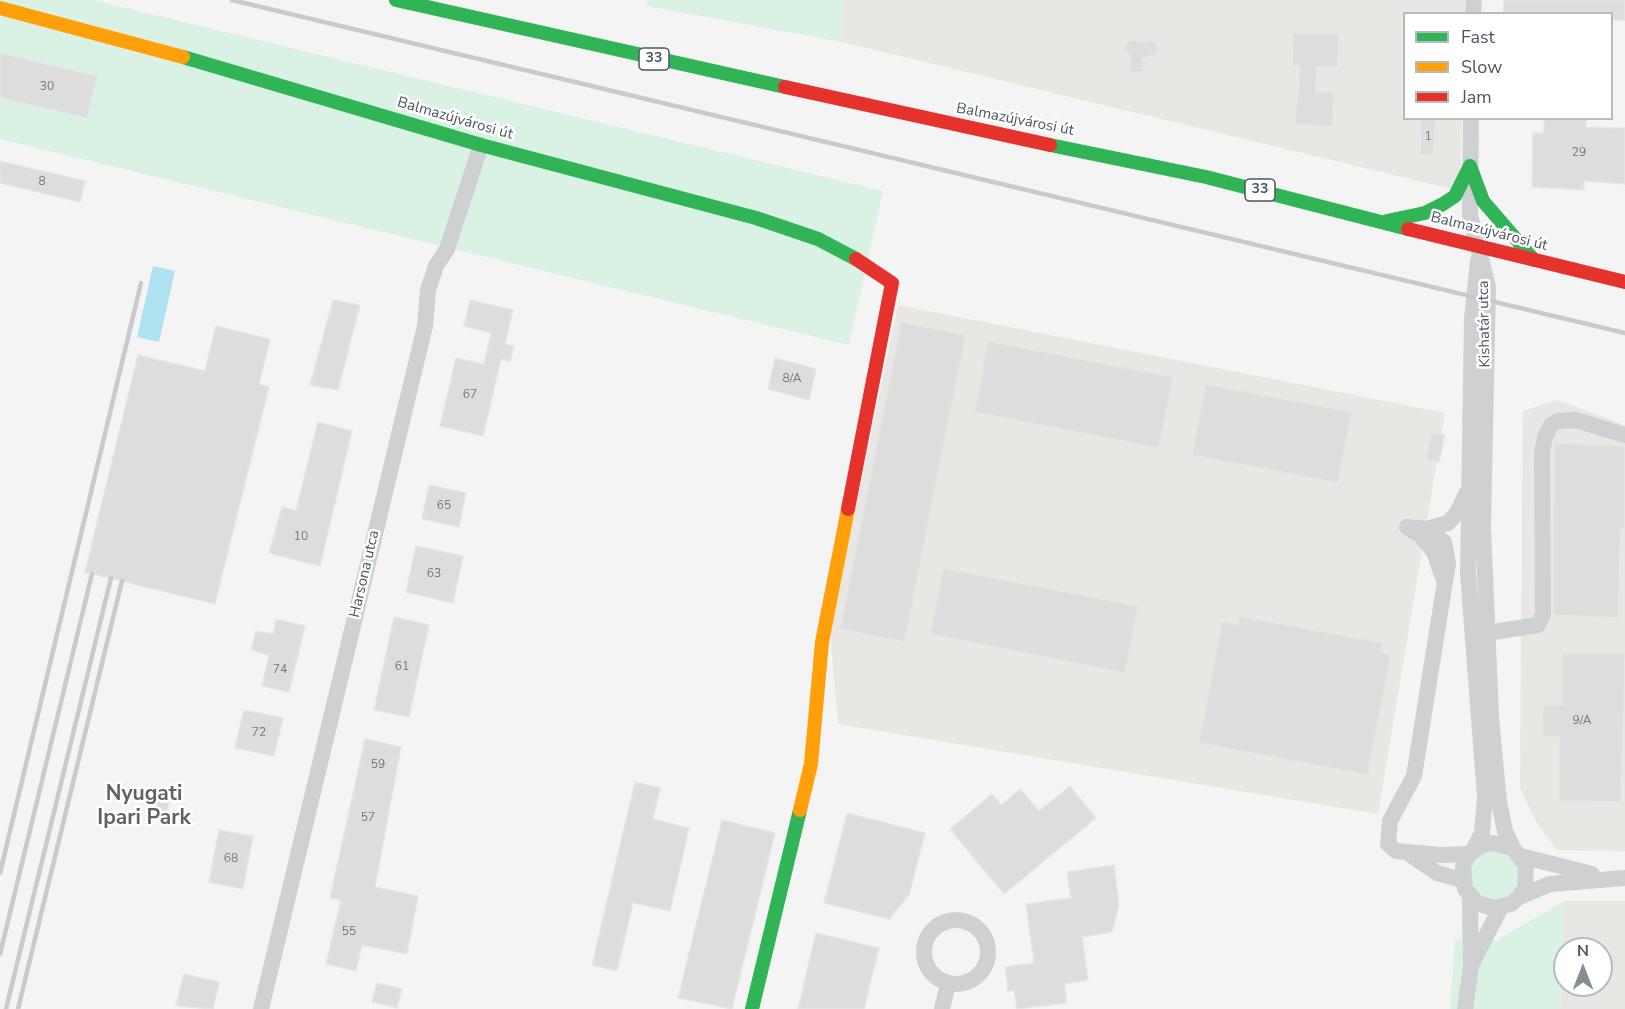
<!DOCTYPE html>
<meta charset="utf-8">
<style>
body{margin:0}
#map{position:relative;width:1625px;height:1009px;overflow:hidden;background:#f4f4f4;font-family:"Nunito Sans",sans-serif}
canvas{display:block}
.legend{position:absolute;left:1403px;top:12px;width:210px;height:108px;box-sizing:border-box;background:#fff;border:2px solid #b7bbc0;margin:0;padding:8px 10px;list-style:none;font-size:18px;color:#4a5661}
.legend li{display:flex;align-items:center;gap:12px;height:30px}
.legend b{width:30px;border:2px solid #b7bbc0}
.north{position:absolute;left:1553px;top:937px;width:60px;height:60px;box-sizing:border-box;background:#fff;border:2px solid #b7bbc0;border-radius:50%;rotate:0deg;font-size:16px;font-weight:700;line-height:24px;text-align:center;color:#4a5661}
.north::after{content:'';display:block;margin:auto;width:21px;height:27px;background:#868d94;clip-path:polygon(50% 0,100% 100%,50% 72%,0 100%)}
</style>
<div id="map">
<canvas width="1625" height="1009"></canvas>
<ul class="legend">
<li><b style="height:8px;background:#30b455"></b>Fast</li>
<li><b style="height:8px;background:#ff9f0a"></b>Slow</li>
<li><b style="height:8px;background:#e5322d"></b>Jam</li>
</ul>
<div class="north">N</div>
</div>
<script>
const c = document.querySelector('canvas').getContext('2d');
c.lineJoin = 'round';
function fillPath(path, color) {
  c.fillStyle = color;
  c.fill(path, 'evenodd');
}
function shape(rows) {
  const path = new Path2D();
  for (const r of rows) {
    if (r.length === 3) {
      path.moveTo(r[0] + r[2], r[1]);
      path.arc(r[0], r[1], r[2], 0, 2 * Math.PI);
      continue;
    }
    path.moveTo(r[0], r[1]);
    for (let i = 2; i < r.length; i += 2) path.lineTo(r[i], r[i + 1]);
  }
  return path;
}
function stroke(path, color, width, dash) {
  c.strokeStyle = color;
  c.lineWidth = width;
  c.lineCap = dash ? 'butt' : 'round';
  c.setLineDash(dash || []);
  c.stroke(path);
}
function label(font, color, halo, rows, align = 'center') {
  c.font = font + ' "Nunito Sans",sans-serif';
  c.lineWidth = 5;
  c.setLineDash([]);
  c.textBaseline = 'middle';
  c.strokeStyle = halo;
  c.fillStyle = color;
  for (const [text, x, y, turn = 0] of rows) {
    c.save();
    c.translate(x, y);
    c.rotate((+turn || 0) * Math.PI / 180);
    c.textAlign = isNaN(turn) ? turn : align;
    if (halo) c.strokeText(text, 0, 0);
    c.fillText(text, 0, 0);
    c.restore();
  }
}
fillPath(shape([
 [843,0,1465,0,1465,13,1404,14,1404,118,1462,119,1460,191,842,42],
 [898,305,1445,413,1378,814,838,724,830,632],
 [1557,400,1625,425,1625,851,1557,850,1536,822,1520,788,1523,411],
 [1564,901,1625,901,1625,1009,1561,1009],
 [1565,949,1601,949,1601,985,1565,985]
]), '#e8e7e3');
fillPath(shape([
 [0,0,93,0,883,191,849,345,0,139],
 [647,0,843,0,842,42,647,6],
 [1494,875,25],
 [1564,901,1561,1009,1450,1009,1455,939,1496,941]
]), '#d9f2e3');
fillPath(shape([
 [153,266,175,271,159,342,137,337]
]), '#aee2f0');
const building = shape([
 [1504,0,1625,0,1625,20,1611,20,1611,14,1503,14,1504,0],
 [1293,33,1339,34,1338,67,1317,67,1316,92,1334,92,1333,126,1295,125,1300,66,1292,66,1293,33],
 [1133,39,1142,42,1151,40,1158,45,1158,53,1143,59,1143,72,1129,72,1130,56,1124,48,1126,43,1133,39],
 [0,53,97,76,87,118,0,98,0,53],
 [1421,118,1435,118,1434,156,1420,155,1421,118],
 [1545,118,1586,118,1586,127,1625,128,1625,184,1584,181,1584,190,1532,187,1533,133,1543,133,1545,118],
 [0,161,85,181,80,202,0,183,0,161],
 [333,300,360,305,338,390,310,385,333,300],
 [470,300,513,310,505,344,514,346,510,362,501,359,483,436,440,426,456,358,484,364,491,333,464,326,470,300],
 [901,322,966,335,905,642,840,629,901,322],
 [216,326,270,339,259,384,269,387,215,604,85,572,138,355,205,371,216,326],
 [988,341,1173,377,1159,448,974,412,988,341],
 [775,358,816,369,809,400,768,389,775,358],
 [1205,384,1352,412,1338,483,1192,455,1205,384],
 [318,422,352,431,320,566,269,553,282,507,296,511,318,422],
 [1431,432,1445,435,1439,462,1426,460,1431,432],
 [1554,443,1625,446,1625,530,1621,530,1618,618,1553,615,1554,443],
 [429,485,466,493,459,527,422,519,429,485],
 [416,546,463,556,453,603,406,592,416,546],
 [943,568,1138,606,1125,673,930,634,943,568],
 [1239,616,1383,643,1381,652,1391,654,1368,775,1199,743,1222,621,1238,624,1239,616],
 [394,617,429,625,409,717,374,710,394,617],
 [276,619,305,626,289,692,262,686,269,655,251,650,256,631,273,634,276,619],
 [1562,653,1625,653,1621,802,1559,801,1559,737,1542,737,1543,705,1562,705,1562,653],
 [244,710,283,718,274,756,235,748,244,710],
 [365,739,401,747,375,887,418,896,407,954,362,945,356,971,326,964,341,900,330,898,365,739],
 [635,782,660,788,653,819,689,828,670,911,633,903,617,971,592,965,635,782],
 [1070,786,1096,818,1004,894,950,829,992,794,1001,805,1020,789,1039,811,1070,786],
 [155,799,169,802,167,815,153,813,155,799],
 [847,813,925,833,909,895,889,919,824,903,847,813],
 [722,820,775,833,732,1009,678,998,722,820],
 [219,830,253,836,243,889,209,882,219,830],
 [1114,865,1119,905,1112,932,1082,937,1088,980,1064,984,1067,1003,1017,1009,1014,990,1008,991,1005,967,1034,963,1026,904,1071,898,1067,872,1114,865],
 [816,933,879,948,864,1009,798,1009,816,933],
 [184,974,219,982,213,1009,176,1006,184,974],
 [377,983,402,989,397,1008,372,1002,377,983]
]);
fillPath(building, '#ddddde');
stroke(building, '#e5e6e7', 1.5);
stroke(shape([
 [1473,14,1474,0],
 [1471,118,1470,215,1488,287,1483,527,1491,717,1499,802,1505,831,1513,848],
 [1407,527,1426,529,1448,523,1457,513,1466,494],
 [1408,528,1420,535,1434,552,1443,578],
 [1426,529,1444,542,1448,563,1414,776,1390,821,1388,844,1396,851,1440,855,1469,854],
 [1487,633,1538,625,1543,614,1542,452,1545,437,1551,425,1558,421,1576,420,1625,435],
 [1473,850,1482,833,1485,797,1468,573,1472,319,1478,261],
 [1409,854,1437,873,1462,880],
 [1521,856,1592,874],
 [1519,897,1525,888,1526,866,1513,848,1493,843,1482,845,1469,854,1463,866,1465,889,1477,903,1493,908,1511,904,1519,897,1550,884,1625,878],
 [956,952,32],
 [1471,965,1501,907],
 [261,1009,425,326,428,290,436,266,447,249,481,145],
 [942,1009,948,984],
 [1465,1009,1471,966,1470,898]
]), '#ced0d2', 16);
stroke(shape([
 [396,0,785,87],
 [183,57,481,145,756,218,818,239,856,259],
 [1050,145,1206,177,1408,229],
 [1470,166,1483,201,1534,260],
 [1387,221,1425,213,1443,204,1455,196,1470,166],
 [752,1009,800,810]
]), '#30b455', 14);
stroke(shape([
 [0,8,183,57],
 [800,810,811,764,822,642,848,509]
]), '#ff9f0a', 14);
stroke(shape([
 [785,87,1050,145],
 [1408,229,1625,282],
 [848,509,892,283,856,259]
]), '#e5322d', 14);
stroke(shape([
 [232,0,1625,333],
 [0,873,141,283],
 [0,954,92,574],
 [6,1009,111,578],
 [18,1009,122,581]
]), '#c9cacc', 4.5);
label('12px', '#707881', null, [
 ["30",47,87],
 ["1",1428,137],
 ["29",1579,153],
 ["8",42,182],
 ["8/A",792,379],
 ["67",470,395],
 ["65",444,506],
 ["10",301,537],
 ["63",434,574],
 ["61",402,667],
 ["74",280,670],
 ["9/A",1582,721],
 ["72",259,733],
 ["59",378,765],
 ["57",368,818],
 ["68",231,859],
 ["55",349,932]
]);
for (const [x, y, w] of [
 [654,59,30],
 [1260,190,30]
]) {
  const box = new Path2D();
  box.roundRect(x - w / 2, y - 11, w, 22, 4.5);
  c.fillStyle = '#fff';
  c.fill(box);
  stroke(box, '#4a5661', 1.5);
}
label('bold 14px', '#4a5661', null, [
 ["33",654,59],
 ["33",1260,190]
]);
label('15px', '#4a5661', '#fff', [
 ["Balmazújvárosi út",455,119,16],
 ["Balmazújvárosi út",1015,120,11],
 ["Balmazújvárosi út",1489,232,14],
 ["Kishatár utca",1485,324,-91],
 ["Harsona utca",365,574,-77]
]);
label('bold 21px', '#5f6368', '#fff', [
 ["Nyugati",144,795],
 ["Ipari Park",144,819]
]);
</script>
